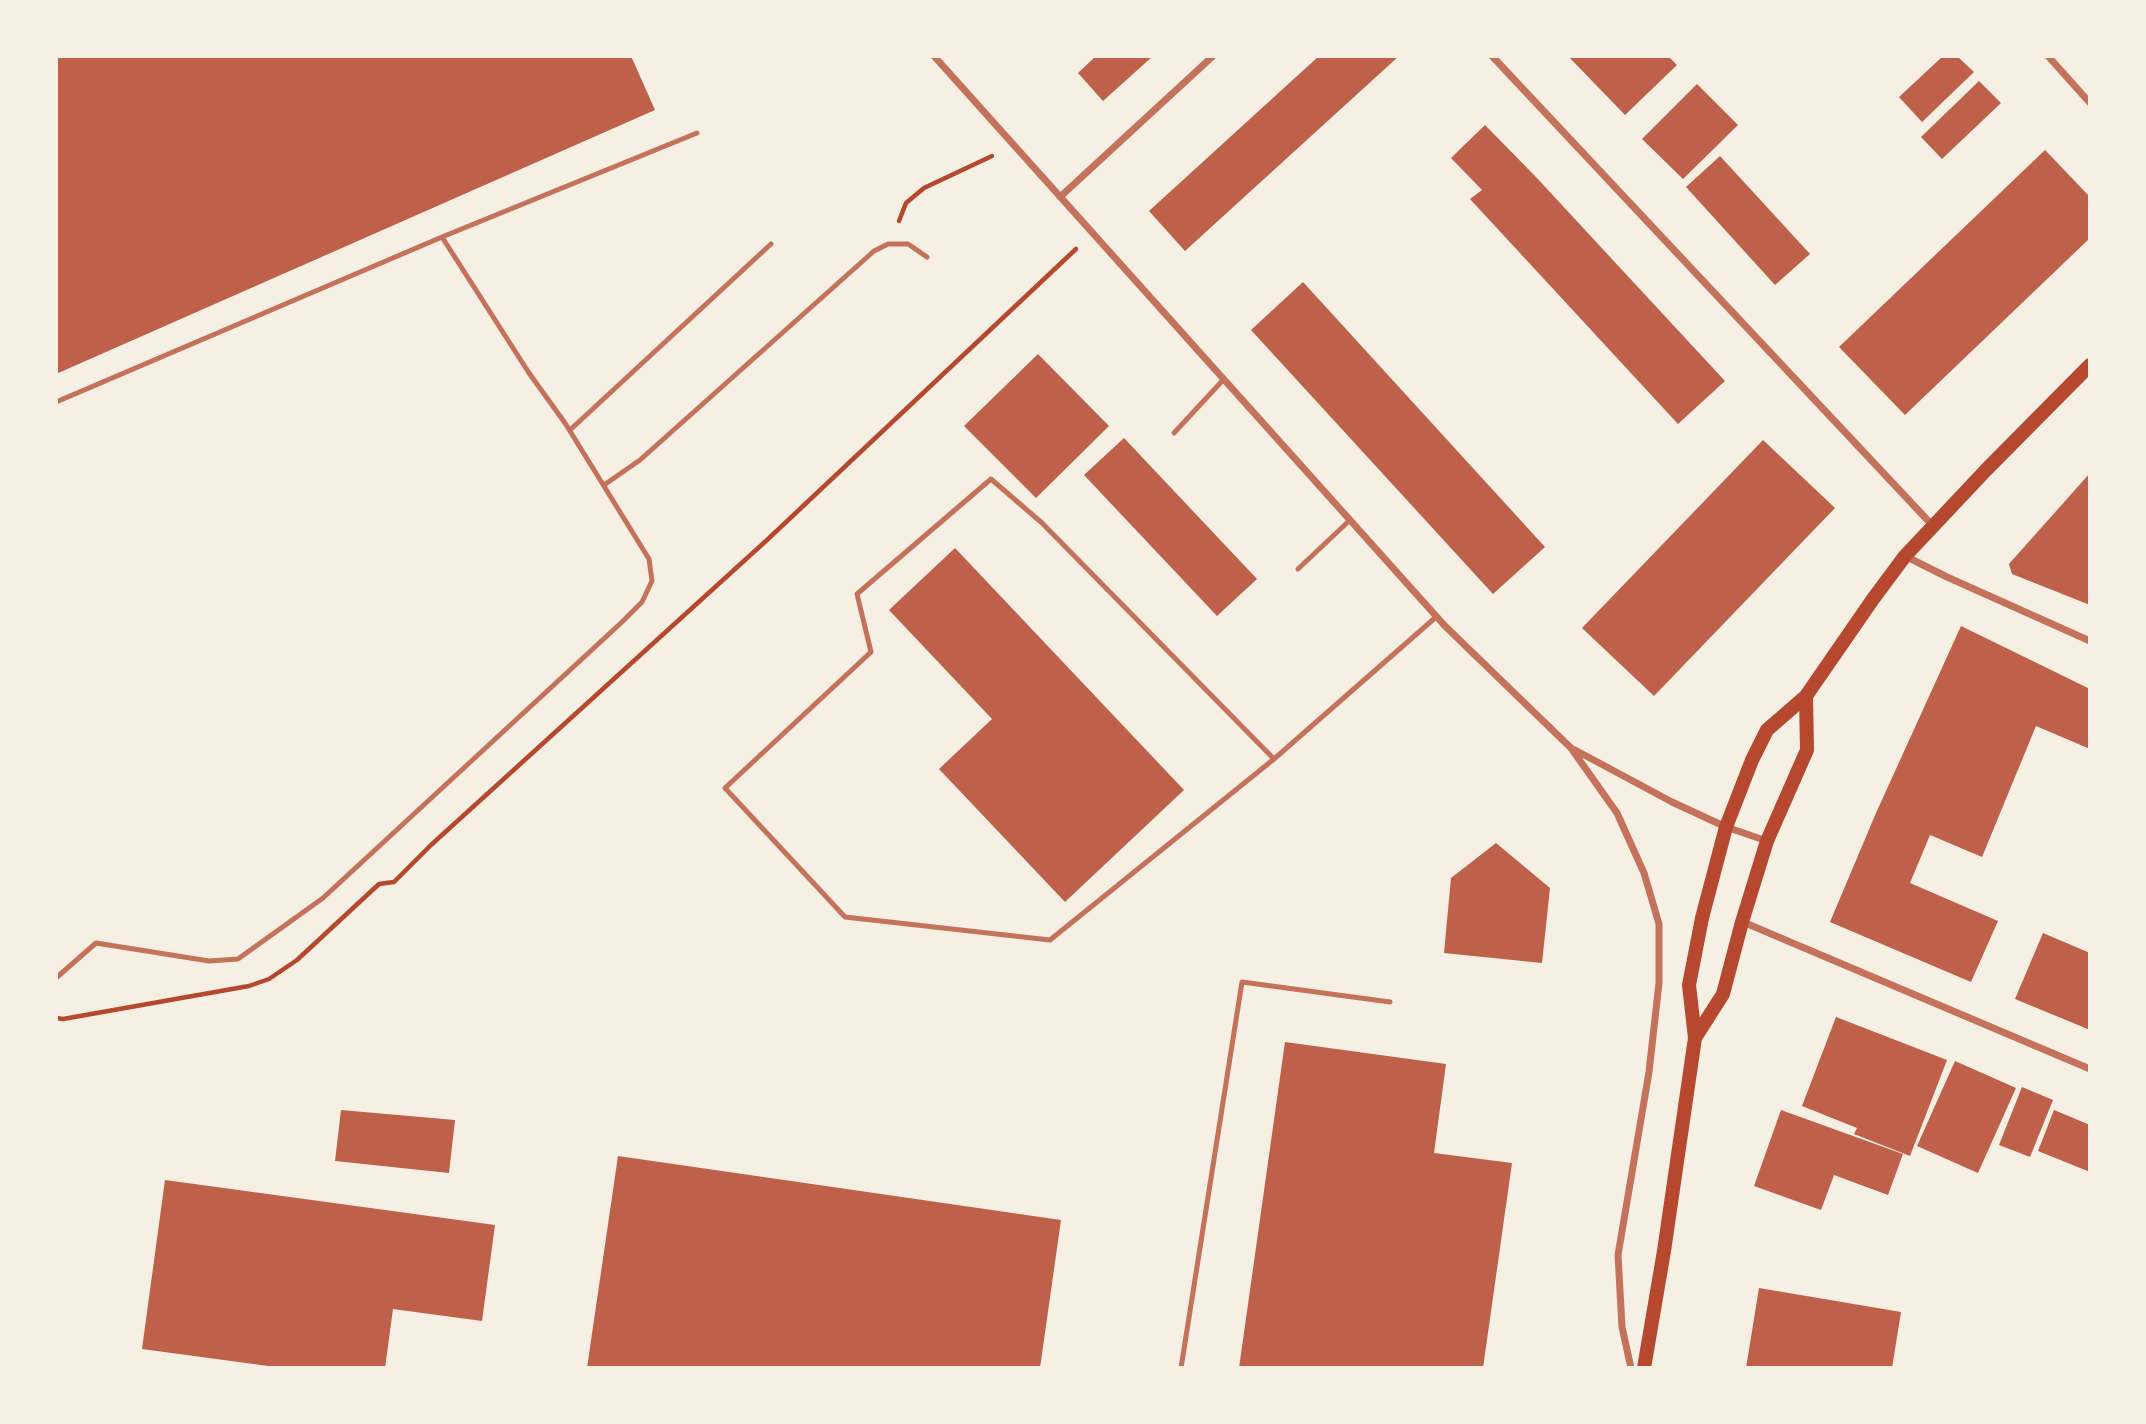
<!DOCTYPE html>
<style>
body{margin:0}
#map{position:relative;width:2146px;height:1424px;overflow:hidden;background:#f6efe4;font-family:"Noto Serif",serif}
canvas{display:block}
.frame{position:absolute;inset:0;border:58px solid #f6efe4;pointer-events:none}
</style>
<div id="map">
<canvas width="2146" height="1424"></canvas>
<div class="frame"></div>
</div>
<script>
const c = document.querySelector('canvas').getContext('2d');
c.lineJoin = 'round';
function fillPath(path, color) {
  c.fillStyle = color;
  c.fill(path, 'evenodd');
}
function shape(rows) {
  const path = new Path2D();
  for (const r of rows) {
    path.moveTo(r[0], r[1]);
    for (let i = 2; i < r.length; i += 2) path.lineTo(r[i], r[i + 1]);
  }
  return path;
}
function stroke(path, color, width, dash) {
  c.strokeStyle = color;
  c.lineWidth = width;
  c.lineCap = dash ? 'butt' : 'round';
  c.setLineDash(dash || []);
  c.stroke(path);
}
fillPath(shape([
 [56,56,631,56,655,110,56,374],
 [1096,56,1153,56,1103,101,1078,73],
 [1319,56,1399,56,1185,251,1149,211],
 [1568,56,1668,56,1677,65,1625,115],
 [1943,56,1957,56,1974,72,1922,122,1899,97],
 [1979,81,2001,103,1942,159,1921,137],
 [1697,84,1738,125,1683,179,1642,139],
 [1485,125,1535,176,1725,381,1678,424,1470,199,1482,190,1451,158],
 [2045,150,2090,197,2090,238,1905,415,1839,347],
 [1720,156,1810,254,1775,285,1686,187],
 [1303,282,1545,547,1493,594,1251,330],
 [1038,354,1109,426,1036,498,964,426],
 [1124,438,1257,579,1217,616,1084,475],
 [1763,440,1835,508,1654,696,1582,628],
 [2090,473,2090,605,2012,574,2009,564],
 [955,548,1184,790,1065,902,939,769,992,719,889,610],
 [1961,626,2090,689,2090,749,2036,726,1982,857,1930,835,1910,883,1998,921,1971,982,1830,922,1876,813],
 [1496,843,1550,888,1542,963,1444,953,1451,878],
 [2043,933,2090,953,2090,1030,2015,999],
 [1836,1017,1947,1060,1910,1156,1854,1134,1857,1128,1802,1106],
 [1285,1042,1446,1064,1434,1153,1512,1163,1483,1368,1239,1368],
 [1955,1061,2016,1088,1978,1173,1917,1146],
 [2022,1087,2053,1100,2030,1157,1999,1145],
 [341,1110,455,1120,449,1173,335,1161],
 [1781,1110,1903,1154,1888,1195,1834,1175,1821,1210,1754,1186],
 [2054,1110,2090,1125,2090,1172,2038,1151],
 [618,1156,1061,1220,1040,1368,587,1368],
 [165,1180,495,1225,482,1321,393,1309,385,1368,283,1368,142,1349],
 [1759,1288,1901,1312,1892,1368,1746,1368]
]), '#bf614a');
stroke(shape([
 [899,221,906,203,924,188,992,156],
 [56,1018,63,1019,249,986,269,979,297,960,379,884,394,882,431,845,767,540,1076,249]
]), '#b5482f', 4.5);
stroke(shape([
 [442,237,697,133],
 [56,402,442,237,529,373,565,423,649,559,652,581,642,602,622,622,323,898,238,959,209,961,96,943,56,978],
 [570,430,771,244],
 [1174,433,1224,379],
 [604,485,640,460,874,251,888,244,908,244,927,257],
 [1298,569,1350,520],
 [1274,759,1050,940,845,917,725,788,871,652,857,594,991,479,1042,523,1274,759,1436,617],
 [1181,1368,1242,982,1390,1002]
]), '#c5725c', 5);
stroke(shape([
 [934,56,1445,626,1571,748,1617,813,1644,873,1659,924,1659,983,1649,1072,1618,1255,1622,1327,1631,1368],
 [1492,56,1934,527],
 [2048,56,2090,103],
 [1060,197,1213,56],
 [1905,556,1947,577,2090,641],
 [1575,750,1672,802,1726,827,1767,841],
 [1743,922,2090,1069]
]), '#c5725c', 7);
stroke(shape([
 [1695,1038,1723,994,1742,922,1767,841,1807,750,1806,696],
 [1644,1368,1664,1251,1695,1038,1689,985,1702,918,1726,827,1752,760,1767,730,1806,696,1873,599,1905,556,1986,470,2090,365]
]), '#b5482f', 14);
</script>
